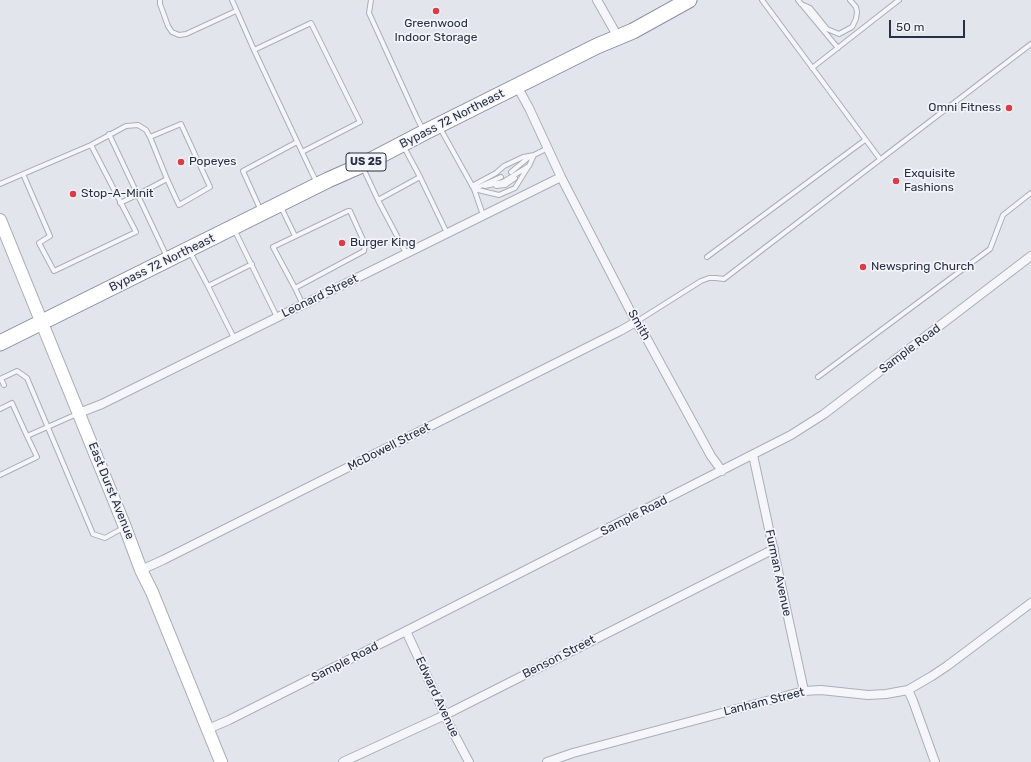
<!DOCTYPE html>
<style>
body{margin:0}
#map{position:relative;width:1031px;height:762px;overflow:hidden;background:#e2e5eb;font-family:Rubik,sans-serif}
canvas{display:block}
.scale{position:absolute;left:889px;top:20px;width:76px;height:18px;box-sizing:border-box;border:2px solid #283045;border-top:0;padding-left:5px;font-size:12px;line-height:14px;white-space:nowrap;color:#283045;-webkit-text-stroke:3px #f2f4f8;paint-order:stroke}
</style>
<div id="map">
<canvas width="1031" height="762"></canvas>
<div class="scale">50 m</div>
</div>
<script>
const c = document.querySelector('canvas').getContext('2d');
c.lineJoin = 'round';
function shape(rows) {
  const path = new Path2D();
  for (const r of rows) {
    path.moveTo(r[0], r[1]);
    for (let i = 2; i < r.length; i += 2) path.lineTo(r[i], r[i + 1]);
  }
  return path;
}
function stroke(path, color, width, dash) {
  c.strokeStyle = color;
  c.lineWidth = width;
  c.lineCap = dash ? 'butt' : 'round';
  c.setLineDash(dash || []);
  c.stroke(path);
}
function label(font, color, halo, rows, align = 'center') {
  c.font = font + ' Rubik,sans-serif';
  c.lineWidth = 3.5;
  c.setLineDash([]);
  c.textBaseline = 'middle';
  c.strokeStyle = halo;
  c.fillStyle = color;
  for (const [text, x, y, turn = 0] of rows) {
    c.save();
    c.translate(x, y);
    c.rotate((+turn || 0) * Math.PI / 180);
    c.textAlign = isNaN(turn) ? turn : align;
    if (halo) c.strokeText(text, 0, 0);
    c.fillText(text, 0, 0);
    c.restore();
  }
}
const lane = shape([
 [160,0,160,4,168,26,172,32,179,35,186,34,236,11],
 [232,0,254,50,311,171,317,183],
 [371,0,369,13,417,118,423,130],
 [762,0,880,159],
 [798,0,838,48],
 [801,4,810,8,827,29,839,34,852,27,856,19,857,12,856,7,850,0],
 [254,50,311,23,360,122,302,152],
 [812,68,899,0],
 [181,124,210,187,179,205,167,179,150,137,181,124],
 [440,128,474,189,501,177],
 [109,134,167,257],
 [404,147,420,177,447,233],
 [363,168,378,200,406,253],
 [511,172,528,158,548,148],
 [23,174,50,236,39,243,54,271,136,232,91,145],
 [0,184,91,145,126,126,138,125,146,130,150,137],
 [472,186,496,173,504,166,523,157,534,155],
 [485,186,503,182,529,166,534,155],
 [496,186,505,185,515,178],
 [474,189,499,195,515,188,528,167],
 [474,189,483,215],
 [378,200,420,177],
 [120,203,139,194,167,179],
 [281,207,295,236],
 [261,211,243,171,297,142],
 [234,229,277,317],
 [190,252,208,286,252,264],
 [707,257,865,140],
 [208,286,234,338],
 [295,288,364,251,365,244,350,211,348,211,273,247,295,288,303,305],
 [636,322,701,281,709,278,716,278,724,279,1031,44],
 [818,377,990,249,1003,215,1031,193],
 [0,379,17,371,27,378,93,534,105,538,123,528],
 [1,379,4,385],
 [0,409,12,403,27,436,77,414],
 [0,475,37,457,27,436]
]);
const street = shape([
 [597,0,618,37],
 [517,86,529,108,561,177,636,322,647,339,711,456,722,471],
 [79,413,102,404,561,177],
 [753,455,804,691],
 [141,570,163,560,620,331,636,322],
 [406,631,451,728,469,762],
 [908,690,913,701,935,762],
 [208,729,229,720,406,631,791,435,824,414,1031,256],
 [343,762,445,715,774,549],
 [547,762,573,753,804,691,821,690,868,695,886,694,908,690,932,676,947,666,1031,603]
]);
const secondary = shape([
 [0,220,125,527,141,570,152,592,221,762]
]);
const highway = shape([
 [0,343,328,180,362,165,425,132,597,46,633,31,689,0]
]);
stroke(lane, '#aaafb9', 6);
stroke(street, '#aaafb9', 10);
stroke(secondary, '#aaafb9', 14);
stroke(highway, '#8790a4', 17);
stroke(lane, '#f5f6f9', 4);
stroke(street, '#f5f6f9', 8);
stroke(secondary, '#fff', 12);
stroke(highway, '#fff', 15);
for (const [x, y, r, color] of [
 [436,11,4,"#db3c48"],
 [1009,108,4,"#db3c48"],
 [181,162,4,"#db3c48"],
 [896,181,4,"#db3c48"],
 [73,194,4,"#db3c48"],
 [342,243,4,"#db3c48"],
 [863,267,4,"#db3c48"]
]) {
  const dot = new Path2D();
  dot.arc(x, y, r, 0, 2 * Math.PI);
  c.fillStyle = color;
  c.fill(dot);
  stroke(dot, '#f2f4f8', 1.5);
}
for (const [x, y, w] of [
 [366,162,40]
]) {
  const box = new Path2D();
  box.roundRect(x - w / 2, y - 9, w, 18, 3);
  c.fillStyle = '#f2f4f8';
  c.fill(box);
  stroke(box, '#283045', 1);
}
label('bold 11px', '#283045', null, [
 ["US 25",366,162]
]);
label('12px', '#283045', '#f2f4f8', [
 ["Greenwood",436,24,"center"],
 ["Indoor Storage",436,38,"center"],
 ["Omni Fitness",1001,108,"right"],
 ["Popeyes",189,162],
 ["Exquisite",904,174],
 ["Fashions",904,188],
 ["Stop-A-Minit",81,194],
 ["Burger King",350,243],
 ["Newspring Church",871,267]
], 'left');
label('12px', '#283045', '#f2f4f8', [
 ["Bypass 72 Northeast",452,119,-27],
 ["Bypass 72 Northeast",162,263,-26],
 ["Leonard Street",320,296,-26],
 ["Smith",639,325,60],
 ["Sample Road",910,349,-37],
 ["McDowell Street",389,447,-27],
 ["East Durst Avenue",111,491,68],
 ["Sample Road",634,516,-27],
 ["Furman Avenue",778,573,78],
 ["Benson Street",559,657,-27],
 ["Sample Road",345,662,-27],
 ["Edward Avenue",437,697,65],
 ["Lanham Street",764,702,-14]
]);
</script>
